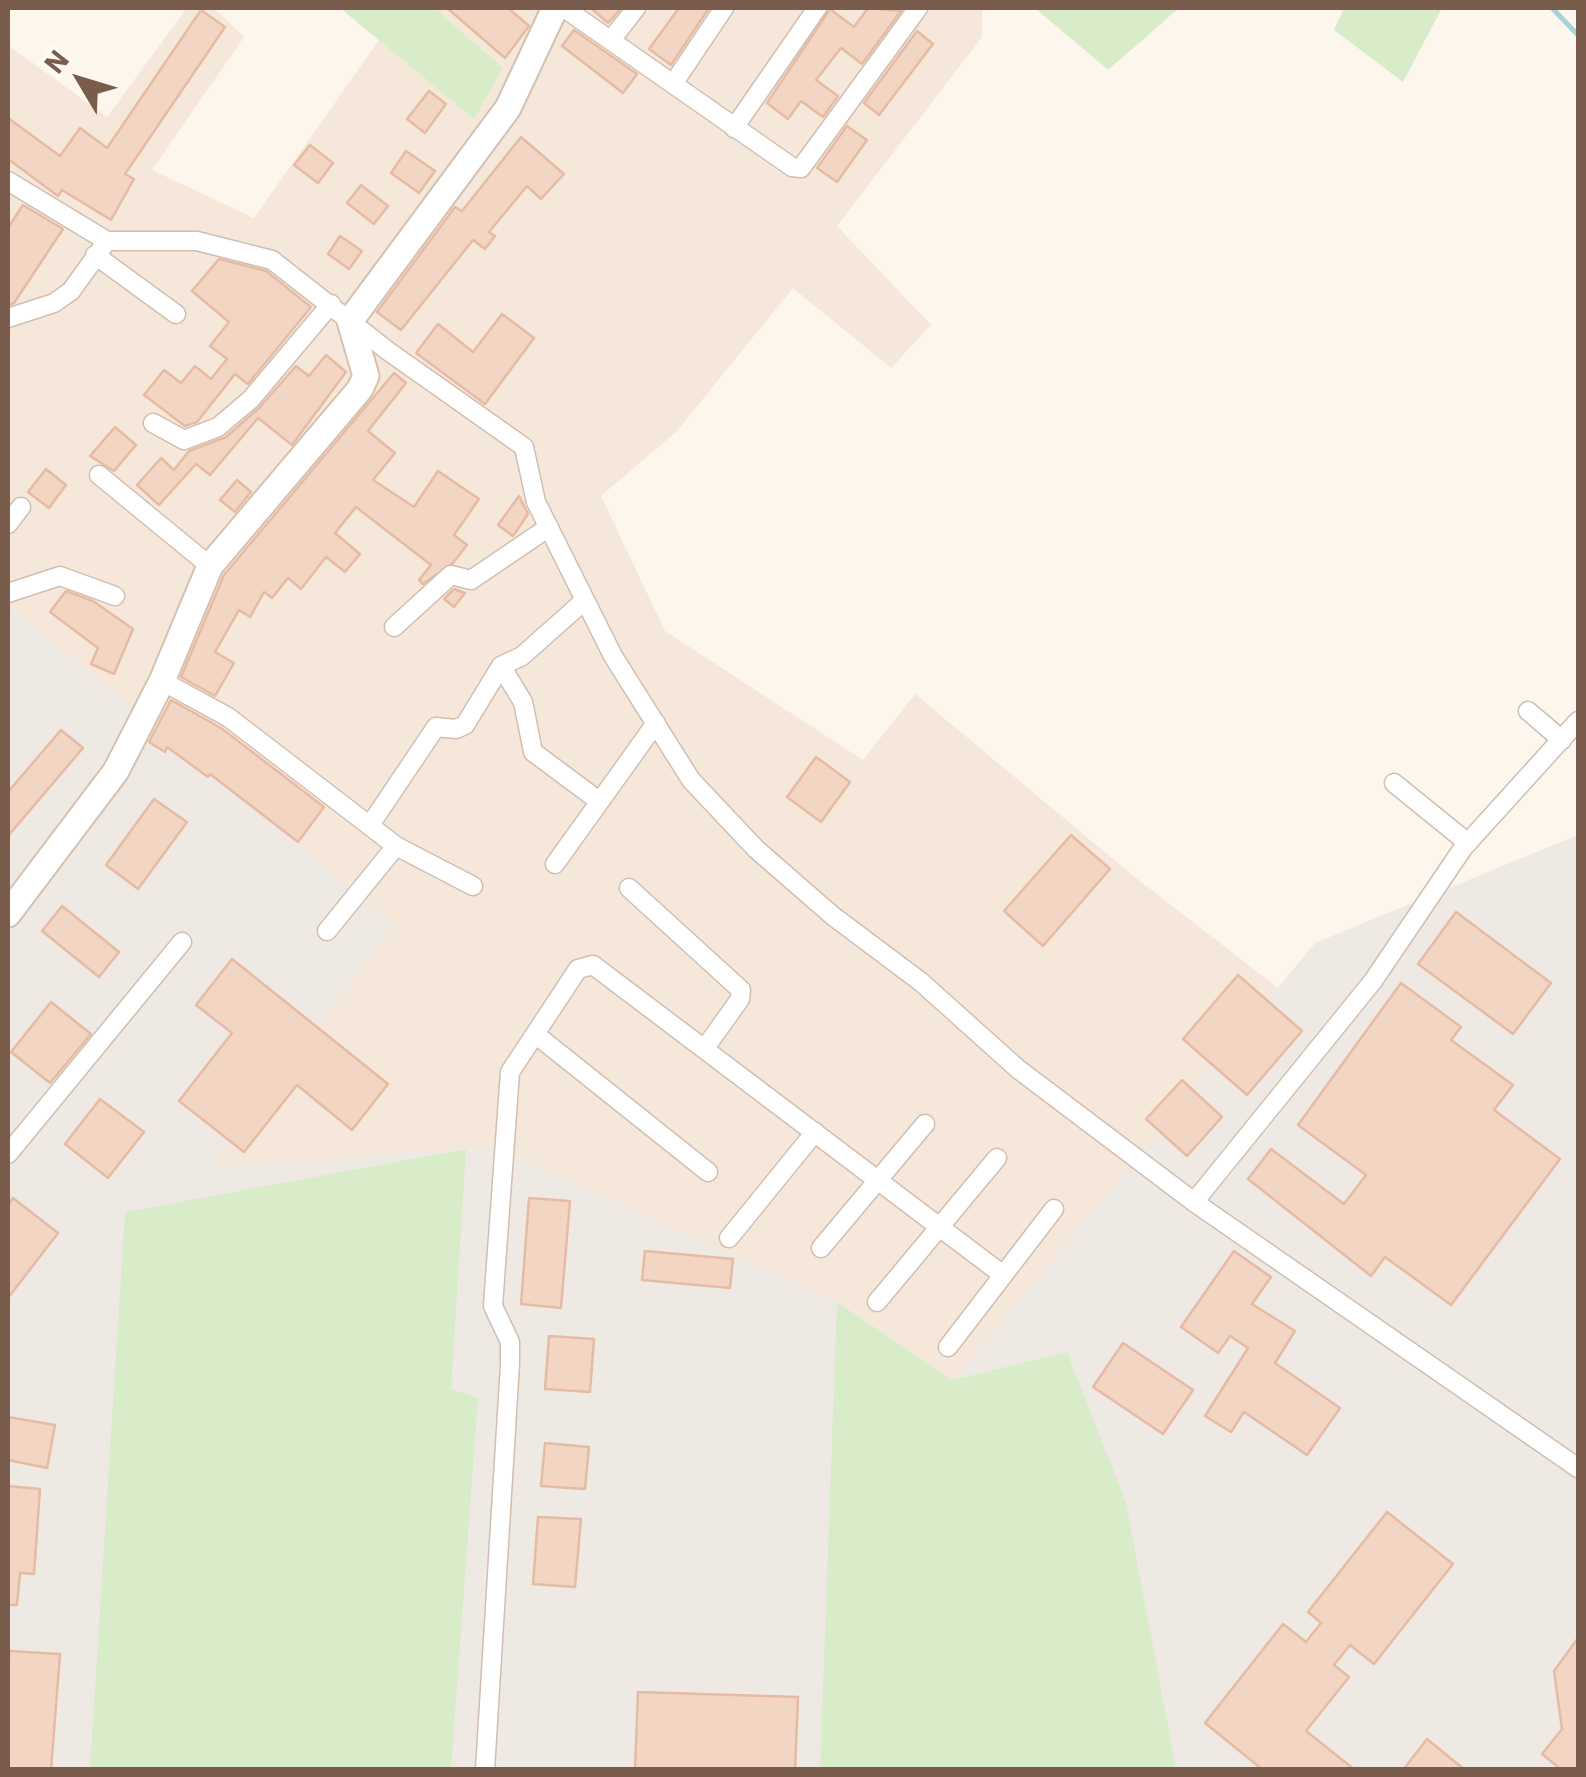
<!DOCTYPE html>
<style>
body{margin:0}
#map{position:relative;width:1586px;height:1777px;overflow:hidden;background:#fdf6ec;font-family:"IBM Plex Sans",sans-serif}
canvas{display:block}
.frame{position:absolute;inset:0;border:10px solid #7a5c4d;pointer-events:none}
.north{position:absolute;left:30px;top:30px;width:100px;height:100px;-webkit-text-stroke:8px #fffaf3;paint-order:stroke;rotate:308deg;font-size:28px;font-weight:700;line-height:40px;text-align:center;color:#7a5c4d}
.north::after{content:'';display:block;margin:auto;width:35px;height:45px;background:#7a5c4d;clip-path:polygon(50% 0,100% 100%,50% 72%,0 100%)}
</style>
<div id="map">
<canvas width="1586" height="1777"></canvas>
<div class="frame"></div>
<div class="north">N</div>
</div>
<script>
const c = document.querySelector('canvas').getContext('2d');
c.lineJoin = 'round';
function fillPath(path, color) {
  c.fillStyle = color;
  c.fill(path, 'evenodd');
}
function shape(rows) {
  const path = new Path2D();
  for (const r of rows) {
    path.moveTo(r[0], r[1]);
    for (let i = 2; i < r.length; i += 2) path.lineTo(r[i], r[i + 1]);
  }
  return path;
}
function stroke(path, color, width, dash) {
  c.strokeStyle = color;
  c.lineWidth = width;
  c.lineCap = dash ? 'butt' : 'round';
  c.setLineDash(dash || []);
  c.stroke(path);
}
fillPath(shape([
 [187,8,214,8,244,37,152,170,254,218,379,40,473,118,503,68,435,8,982,8,982,37,837,226,931,325,891,368,793,288,676,432,601,496,665,631,863,760,915,694,1131,874,1278,988,953,1380,837,1302,494,1147,211,1168,393,925,8,606,8,45,107,117]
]), '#f5e8da');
fillPath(shape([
 [8,606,394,925,212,1167,494,1147,837,1302,953,1380,1315,943,1578,835,1578,1769,8,1769]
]), '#efe9e4');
fillPath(shape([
 [340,8,435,8,503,68,474,119],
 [1035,8,1179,8,1108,70],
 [1344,8,1442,8,1403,82,1334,30],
 [466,1149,451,1389,478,1398,451,1769,90,1769,125,1212],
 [837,1302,953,1380,1067,1352,1126,1503,1176,1769,820,1769]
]), '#d8ecc9');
stroke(shape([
 [1552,8,1578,35]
]), '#a5d3da', 5);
const building = shape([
 [447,8,508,8,529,26,505,58,447,8],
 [591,8,621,8,608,23,591,8],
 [679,8,709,8,671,65,649,49,679,8],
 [868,8,901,11,862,64,841,48,816,80,838,96,823,117,801,101,788,119,767,103,830,9,854,27,868,8],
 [201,10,225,27,125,174,134,179,111,220,62,190,58,196,8,159,8,118,60,156,80,128,107,148,201,10],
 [574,30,637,74,623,93,562,46,574,30],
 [917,31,933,44,879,115,864,103,917,31],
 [429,91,446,104,425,133,407,119,429,91],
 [847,126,867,140,837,182,817,168,847,126],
 [521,137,564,174,541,199,527,186,489,232,495,236,485,249,473,240,401,330,377,312,455,207,462,211,521,137],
 [310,145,333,163,318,183,294,165,310,145],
 [406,151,435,171,419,193,391,173,406,151],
 [361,185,388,206,374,224,347,203,361,185],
 [23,205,63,229,14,303,8,305,8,228,23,205],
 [340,236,362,251,349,269,328,254,340,236],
 [219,259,266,271,311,307,248,384,235,374,197,422,185,426,144,395,164,370,181,383,195,366,211,379,227,359,210,346,229,322,192,291,219,259],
 [502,314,534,338,485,404,416,353,438,324,473,352,502,314],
 [326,355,346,372,292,445,258,418,210,475,196,464,159,505,137,485,161,458,174,470,189,451,226,437,259,408,296,366,309,376,326,355],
 [394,373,406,383,368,431,395,453,373,480,414,507,438,471,479,499,454,535,467,545,453,563,423,584,419,580,431,565,356,507,335,533,360,554,345,572,326,557,301,589,288,578,272,598,264,592,250,617,239,610,215,652,234,663,215,696,181,677,224,575,394,373],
 [115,427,136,445,114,471,90,456,115,427],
 [46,469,66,485,49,508,28,492,46,469],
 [237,480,251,492,235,512,220,500,237,480],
 [519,496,528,514,513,536,498,525,519,496],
 [454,589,465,593,454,607,444,599,454,589],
 [66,591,93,601,133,629,114,674,91,664,98,648,50,612,66,591],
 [171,700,221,728,324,807,298,842,210,774,208,777,167,747,165,752,149,742,171,700],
 [61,730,83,748,8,836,8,792,61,730],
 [816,757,850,782,821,822,787,797,816,757],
 [154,799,187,822,138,889,106,865,154,799],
 [1071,835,1110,869,1043,946,1004,911,1071,835],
 [62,906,119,952,99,977,42,931,62,906],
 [1456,912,1551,983,1513,1034,1418,964,1456,912],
 [232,959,388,1084,352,1130,297,1085,244,1152,179,1101,232,1033,196,1005,232,959],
 [1238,975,1302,1031,1247,1095,1183,1039,1238,975],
 [1401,983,1461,1027,1451,1040,1513,1085,1494,1110,1560,1159,1451,1305,1385,1257,1371,1276,1248,1179,1271,1149,1344,1204,1366,1175,1298,1125,1401,983],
 [51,1002,91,1034,50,1083,11,1052,51,1002],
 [1182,1080,1222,1117,1187,1156,1146,1119,1182,1080],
 [100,1099,144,1132,108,1178,65,1144,100,1099],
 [13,1198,58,1233,8,1298,8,1205,13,1198],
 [529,1198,570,1201,561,1308,521,1304,529,1198],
 [645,1251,733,1259,730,1288,642,1280,645,1251],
 [1234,1251,1271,1277,1252,1304,1295,1331,1275,1363,1340,1408,1307,1455,1244,1412,1231,1432,1205,1416,1248,1348,1230,1336,1218,1353,1181,1327,1234,1251],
 [549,1336,594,1339,590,1392,545,1389,549,1336],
 [1123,1343,1193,1390,1163,1434,1093,1387,1123,1343],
 [8,1417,55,1425,47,1468,8,1460,8,1417],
 [545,1443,589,1447,585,1489,541,1486,545,1443],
 [8,1486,40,1489,34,1574,20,1573,17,1605,8,1605,8,1486],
 [1387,1512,1453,1564,1374,1664,1350,1645,1334,1665,1349,1677,1306,1731,1355,1770,1263,1770,1205,1723,1283,1624,1306,1642,1321,1623,1308,1612,1387,1512],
 [538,1517,581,1519,575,1587,533,1584,538,1517],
 [1578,1638,1578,1770,1562,1770,1542,1754,1562,1729,1554,1671,1578,1638],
 [9,1651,60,1654,51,1770,8,1770,9,1651],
 [638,1692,798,1697,795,1770,635,1770,638,1692],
 [1427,1739,1465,1770,1403,1770,1427,1739]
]);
fillPath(building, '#f3d5c3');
stroke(building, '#e6bba3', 2.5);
const street = shape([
 [564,8,792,167,801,168,918,8],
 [611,40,636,8],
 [673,84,724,8],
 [734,128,817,8],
 [8,181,107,241,197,241,272,260,388,351,524,447,536,502,613,656,691,780,756,849,833,916,921,982,1018,1069,1194,1202,1578,1468],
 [95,255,176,314],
 [8,318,54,303,71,291,107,241],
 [153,423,184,440,218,427,251,399,331,304],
 [99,475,210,566],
 [8,524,21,507],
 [8,593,60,576,115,596],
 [394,627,451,575,471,580,549,527],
 [501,666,523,702,533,752,599,801],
 [162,681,228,717,396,846,473,886],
 [1528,711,1562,740],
 [1394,783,1468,843],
 [370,825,436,727,456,729,465,725,501,666,522,656,585,600],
 [555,864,656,723],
 [629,888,741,990,740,999,705,1048],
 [327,931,396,846],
 [535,1034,708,1172],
 [8,1154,182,942],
 [1194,1202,1373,981,1463,848,1578,721],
 [729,1238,815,1132],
 [821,1248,925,1124],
 [877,1302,997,1158],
 [948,1347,1054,1209],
 [485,1770,510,1364,510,1342,493,1306,510,1072,578,969,593,965,1003,1275]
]);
const secondary = shape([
 [8,914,116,771,162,681,210,566,360,389,366,376,350,321,508,108,555,8]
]);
stroke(street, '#d1beb0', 21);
stroke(secondary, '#d6c0b0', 29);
stroke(street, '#fff', 18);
stroke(secondary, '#fff', 25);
</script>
